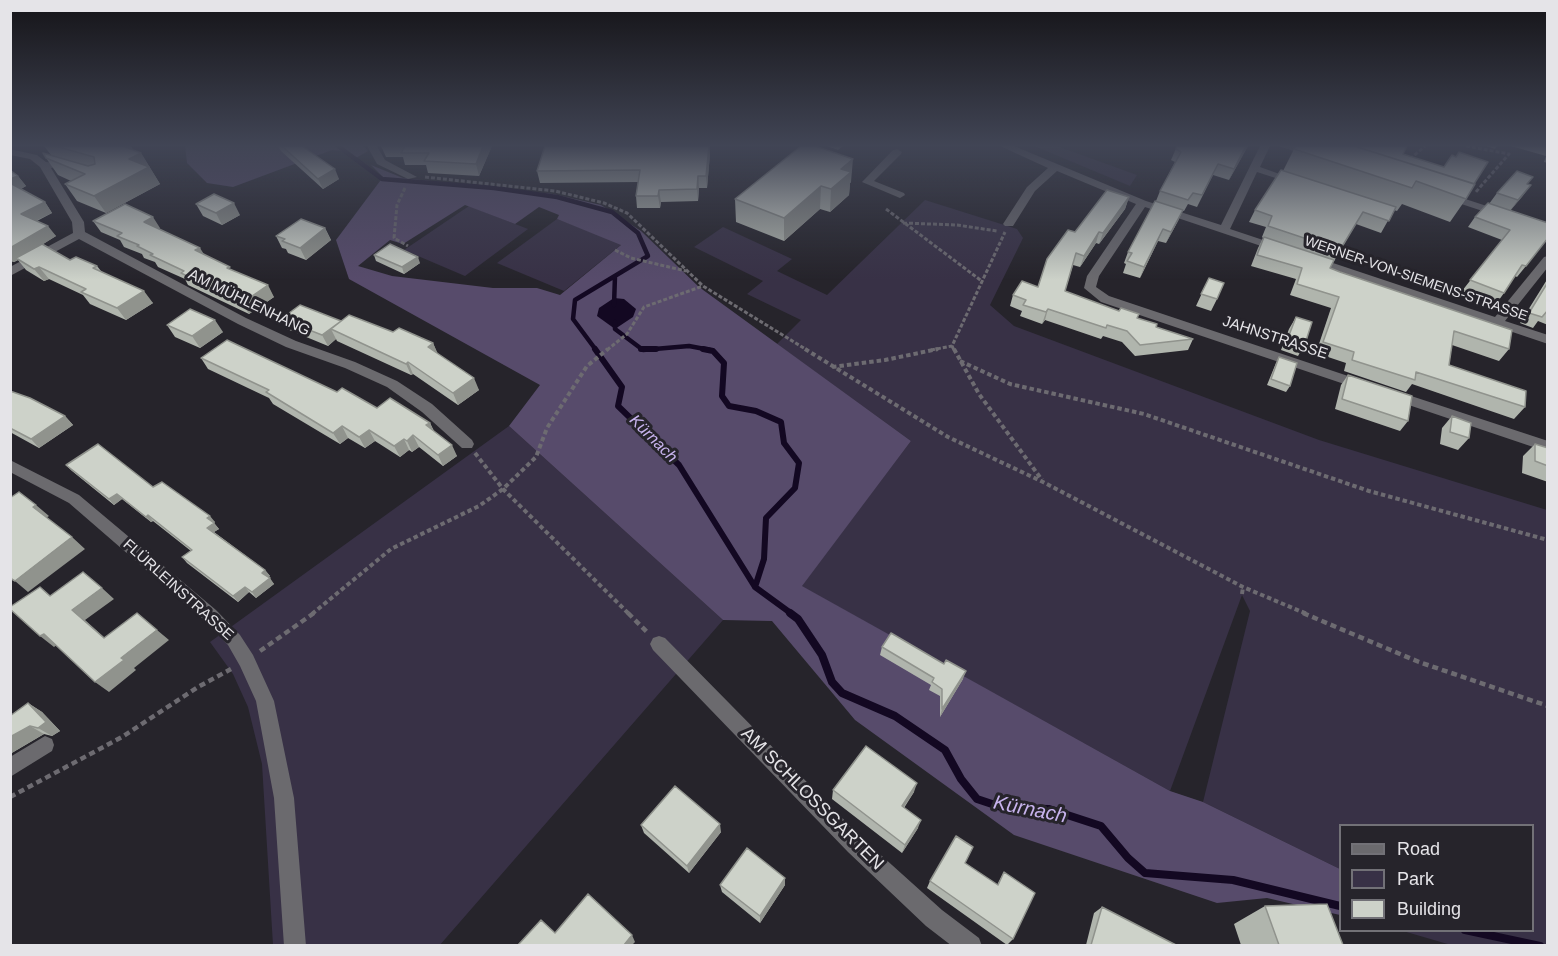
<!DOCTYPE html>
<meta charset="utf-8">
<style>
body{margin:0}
#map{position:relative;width:1558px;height:956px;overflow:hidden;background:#26242b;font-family:Helvetica,sans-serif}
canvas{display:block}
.frame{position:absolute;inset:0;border:12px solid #e5e4e8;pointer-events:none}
.legend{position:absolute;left:1339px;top:824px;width:195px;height:108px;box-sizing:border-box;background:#26242b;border:2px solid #727177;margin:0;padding:8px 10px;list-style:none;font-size:18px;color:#e5e4e8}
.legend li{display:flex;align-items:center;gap:12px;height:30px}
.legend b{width:30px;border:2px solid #727177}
</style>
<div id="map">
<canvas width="1558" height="956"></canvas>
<div class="frame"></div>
<ul class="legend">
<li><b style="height:8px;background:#6b6a6e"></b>Road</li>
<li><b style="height:16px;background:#383146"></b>Park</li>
<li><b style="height:16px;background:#cdd2c9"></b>Building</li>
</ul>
</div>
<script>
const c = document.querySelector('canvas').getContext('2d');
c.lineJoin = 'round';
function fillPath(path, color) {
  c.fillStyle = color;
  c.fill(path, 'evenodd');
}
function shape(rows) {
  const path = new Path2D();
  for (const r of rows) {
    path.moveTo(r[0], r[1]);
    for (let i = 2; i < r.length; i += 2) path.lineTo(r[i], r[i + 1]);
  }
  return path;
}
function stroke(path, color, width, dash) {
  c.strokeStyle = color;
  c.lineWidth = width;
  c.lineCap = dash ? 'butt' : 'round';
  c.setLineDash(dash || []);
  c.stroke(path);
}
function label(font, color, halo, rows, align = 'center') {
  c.font = font + ' Helvetica,sans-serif';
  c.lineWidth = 6;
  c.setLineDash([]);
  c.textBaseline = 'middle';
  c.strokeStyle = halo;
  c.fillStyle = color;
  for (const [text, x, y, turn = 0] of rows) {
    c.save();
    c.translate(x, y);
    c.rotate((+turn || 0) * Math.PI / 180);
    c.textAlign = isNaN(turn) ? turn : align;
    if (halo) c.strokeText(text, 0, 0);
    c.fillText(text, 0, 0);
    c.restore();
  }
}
fillPath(shape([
 [1034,146,1057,146,1137,175,1130,186],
 [925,200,1017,229,1023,238,990,305,1014,326,1319,440,1547,510,1547,945,1451,945,1403,931,1532,930,1532,826,1340,826,1340,869,1203,802,1250,611,1242,595,1170,791,801,586,911,441,777,344,801,320,747,294,763,281,694,247,723,227,792,259,777,271,827,295],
 [469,206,528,229,465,276,404,250],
 [557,219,622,244,564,291,497,263],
 [509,426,723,620,439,946,273,945,262,764,248,707,233,674,210,642]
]), '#383146');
fillPath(shape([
 [185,146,364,146,368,151,356,158,343,151,332,150,233,187,207,183,187,163],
 [371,165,403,178,553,194,601,205,641,231,699,287,911,441,802,586,1170,791,1203,802,1340,869,1340,915,1267,898,1217,903,1014,835,855,720,772,621,723,620,509,426,540,385,349,279,336,240,383,177],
 [465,205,515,224,539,207,559,215,557,219,621,245,560,295,537,288,493,288,392,276,358,266,390,240,403,244]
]), '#574b6b');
fillPath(shape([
 [614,298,624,299,636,309,633,317,615,329,597,316,599,308]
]), '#130822');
stroke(shape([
 [338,146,382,179,494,188,557,197,612,212,638,233,648,256,575,300,573,319,596,350],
 [614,305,615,276],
 [615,322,615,329,643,350,689,346,710,350]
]), '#130822', 4.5);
stroke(shape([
 [595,349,622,387,618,406,679,465,755,587,792,614],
 [641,349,656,349],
 [703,349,713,351,724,363,722,396,729,406,756,411,781,422,784,443,799,463,795,488,766,518,764,559,755,587]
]), '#130822', 6);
stroke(shape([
 [790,613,798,619,822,655,832,682,842,693,895,716,945,750,961,779,977,799,1004,808,1049,809,1101,826,1128,858,1145,873,1233,880,1340,906],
 [1465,930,1540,946]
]), '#130822', 8);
stroke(shape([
 [1466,146,1509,154,1475,193],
 [1410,159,1425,146],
 [425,177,555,191,604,203,627,213,703,286,807,350],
 [405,188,397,205,394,238,408,246],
 [886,209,983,282],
 [903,223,957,225,997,231],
 [615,250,631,258,686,271],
 [952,346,954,350],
 [607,350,627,334,644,307,703,286],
 [931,350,952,346,1005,232]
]), '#6d6b71', 3, [4, 2]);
stroke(shape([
 [805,349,948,437,1043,482,1243,587,1307,614],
 [954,349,979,394,1042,480],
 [960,361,1010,384,1144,414,1369,491,1548,540],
 [832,367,885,360,938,349],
 [475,453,503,489,629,614],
 [1242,594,1243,587],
 [312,614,391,549,479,506,503,489,536,457,547,428,587,366,608,349]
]), '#6d6b71', 4, [4.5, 3]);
stroke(shape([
 [628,613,648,633],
 [1303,613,1419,662,1548,706],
 [260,651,314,613],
 [10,797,122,737,198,687,231,669]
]), '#6d6b71', 4.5, [6, 4]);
fillPath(shape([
 [367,146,377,146,385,160,417,177,408,179,377,164,367,146],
 [1000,146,1014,146,1146,201,1221,225,1260,146,1270,146,1260,167,1302,182,1297,185,1257,172,1230,229,1284,247,1284,251,1276,251,1145,207,1099,276,1096,287,1109,296,1369,383,1371,386,1369,389,1359,389,1101,302,1084,288,1087,276,1136,204,1057,171,1035,191,1013,226,1005,226,1003,224,1027,187,1048,168,1000,146],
 [1278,146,1295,146,1317,154,1312,157,1278,146],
 [10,149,37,155,46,162,56,163,56,167,51,168,84,222,85,232,246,318,296,341,355,362,397,381,432,404,472,440,474,444,472,448,462,448,422,412,387,387,345,368,286,347,238,324,79,239,10,276,10,267,73,233,72,222,40,167,30,159,10,155,10,149],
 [897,149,902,152,901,154,874,181,904,193,905,195,900,198,862,182,893,150,897,149],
 [1447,193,1505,212,1507,214,1501,217,1443,198,1443,194,1447,193],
 [1312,256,1495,317,1544,257,1548,256,1548,267,1505,321,1548,335,1548,344,1308,263,1308,257,1312,256],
 [1393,390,1548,441,1548,452,1388,398,1386,395,1388,392,1393,390],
 [10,460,79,495,216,610,240,635,253,655,274,701,294,798,306,946,284,946,274,798,256,701,240,666,228,645,204,620,69,503,10,472,10,460],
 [659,636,665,638,862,838,942,910,979,938,982,946,952,946,926,926,848,852,653,650,650,644,653,638,659,636],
 [45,736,52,739,54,745,52,751,10,777,10,757,45,736]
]), '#6b6a6e');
fillPath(shape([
 [44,146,131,146,133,150,141,153,160,184,106,213,77,201,65,184,71,181,58,175,46,158,51,155],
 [278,146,302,146,339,179,323,189,281,151],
 [381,146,492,146,479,176,428,173,426,165,405,165,403,157,386,157],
 [545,146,709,146,710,154,707,188,699,188,698,201,661,202,660,208,637,208,636,196,638,182,540,183,537,171],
 [801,146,851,182,850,183,849,195,830,212,820,209,784,241,736,222,735,199],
 [827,146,843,146,838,150],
 [1177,146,1248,146,1229,180,1213,175,1197,207,1188,204,1184,211,1182,211,1178,221,1166,243,1158,241,1140,278,1123,273,1126,264,1124,263,1128,252,1156,201,1160,191,1175,162,1171,160],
 [1486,146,1497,146,1495,149],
 [1511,146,1548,146,1548,163,1544,162,1546,156],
 [1294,149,1403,154,1474,184,1466,199,1450,222,1402,204,1397,211,1394,210,1381,233,1356,224,1330,268,1509,349,1499,361,1452,345,1449,365,1525,407,1514,419,1412,384,1406,392,1344,371,1346,363,1316,353,1331,308,1290,295,1296,279,1251,266,1258,248,1263,238,1262,237,1266,227,1249,222,1255,210,1283,171],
 [10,170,18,176,26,186,21,189,45,202,52,213,37,221,56,236,43,244,70,260,97,266,101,271,153,303,126,320,90,304,83,295,49,279,44,281,26,270,18,260,14,262,10,261],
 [1528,184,1531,185,1510,211,1526,266,1517,277,1515,276,1504,293,1496,304,1462,291,1502,240,1468,227,1475,217,1489,204,1497,193],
 [1129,197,1125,209,1099,244,1096,243,1080,267,1073,265,1065,291,1138,318,1156,327,1193,339,1188,350,1135,356,1122,342,1103,336,1101,339,1045,320,1042,324,1020,316,1022,311,1010,306,1013,295,1038,287,1075,232],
 [196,204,240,215,222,225,203,216],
 [93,221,160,228,159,229,232,271,274,297,249,314,188,285,185,279,158,267,155,262,144,258,142,254,124,247,120,240,101,232],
 [325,228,331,240,306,260,288,253,286,249,282,248,276,236],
 [374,255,420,263,404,274,376,261],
 [1209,278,1217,299,1211,311,1196,306],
 [1548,278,1548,325,1538,321,1533,328,1520,323],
 [1296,317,1305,344,1298,356,1281,350,1289,329],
 [281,319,341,321,393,332,433,343,437,353,479,390,458,405,413,374,411,375,337,341,336,339,328,346,287,329],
 [167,325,223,332,200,348,175,337],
 [1279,357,1290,386,1286,392,1267,385,1276,363],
 [201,358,337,392,377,408,430,423,434,431,457,456,443,466,419,447,412,452,409,450,400,457,375,441,365,448,348,438,340,444,273,404,269,398,208,369],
 [1348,375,1408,421,1400,431,1335,409,1341,385],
 [10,391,65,416,73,425,39,448,10,432],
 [1452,416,1469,438,1458,450,1440,444,1442,428],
 [1535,444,1548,448,1548,482,1522,473,1523,456],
 [66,465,153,487,215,522,214,523,219,529,214,532,265,570,270,576,268,577,274,584,256,598,249,592,238,602,187,563,182,557,191,551,153,521,151,522,122,499,114,505,72,471],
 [882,647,963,679,940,717,940,696,929,690,931,685,880,655],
 [28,703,42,712,60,731,52,736,44,734,10,754],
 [833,790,914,792,904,808,918,828,902,853,832,799],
 [641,825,721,832,689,873,644,833],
 [965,863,997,885,1004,872,1013,939,1007,945,927,888,930,881],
 [785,878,785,885,760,923,722,892,720,885],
 [1265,906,1343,945,1241,945,1234,924],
 [1102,907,1176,945,1086,945,1094,913]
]), '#b0b5ad');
fillPath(shape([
 [122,146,131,146,136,156,141,153,160,184,106,213,94,196],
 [483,146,492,146,479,176,476,164],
 [709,146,710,154,707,188,706,176],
 [1246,146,1248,146,1229,180,1234,169],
 [853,159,851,182,850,183,849,195,830,212,831,189,841,169],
 [335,169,339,179,323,189,318,179],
 [18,176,26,186,15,192,10,186,10,179],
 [698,176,699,188,698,201,697,189],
 [1531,185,1522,197,1509,212,1518,200],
 [821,186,820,209,784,241,784,218],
 [659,190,661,202,660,208,658,196],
 [1129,197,1125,209,1099,244,1103,233],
 [45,202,52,213,29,224,21,214],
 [234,203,240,215,222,225,216,213],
 [1183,210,1178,221,1166,243,1171,232],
 [153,217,160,228,152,233,144,222],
 [48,226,56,236,18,260,16,258,18,260,14,262,10,259,10,248],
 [325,228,331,240,306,260,300,248],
 [1163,229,1158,241,1140,278,1144,267],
 [1099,232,1096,243,1080,267,1084,256],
 [200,248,207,259,195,250],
 [418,257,420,263,404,274,402,267],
 [39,267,49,279,44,281,34,269],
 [268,285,274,297,249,314,242,303],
 [144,291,153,303,126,320,117,308],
 [1048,309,1045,320,1042,324,1046,312],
 [215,320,223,332,200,348,192,336],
 [341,321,331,329,336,339,328,346,322,335],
 [433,343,438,354,428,347],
 [408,362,413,374,411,375,406,364],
 [474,378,479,390,458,405,453,393],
 [65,416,73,425,39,448,31,439],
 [430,423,435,434,426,425],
 [342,426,348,438,340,444,333,433],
 [369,430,375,441,365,448,359,437],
 [413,435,419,447,412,452,407,441],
 [404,439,409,450,400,457,394,446],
 [452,445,457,456,443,466,438,455],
 [117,494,122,499,114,505,109,499],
 [36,505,49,516,46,518,33,507],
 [148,515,153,521,151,522,146,517],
 [210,516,215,522,212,524,207,518],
 [214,523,219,529,212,533,207,528],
 [72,537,85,549,28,592,15,581],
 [265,570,270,576,267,578,262,573],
 [270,578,274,584,256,598,252,592],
 [245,587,249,592,238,602,233,596],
 [102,588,114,599,85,620,116,648,72,610],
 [157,630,169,640,134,668,136,670,109,692,95,682,121,658],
 [44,634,58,644,54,647,40,636],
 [966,671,963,679,940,717,942,709],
 [28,703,42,712,60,731,52,736,38,728],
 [30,726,44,734,10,754,10,737],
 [917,783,914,792,899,814,902,806],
 [921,820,918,828,902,853,905,845],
 [720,824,721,832,689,873,687,866],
 [785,878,785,885,760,923,760,916],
 [632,935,635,942,632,945,624,945]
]), '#90938d');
const building = shape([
 [55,146,123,146,141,153,129,159,149,167,94,196,65,184,85,174,46,158,43,153,88,166,95,164,94,157,55,146],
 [282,146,302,146,335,169,318,179,282,146],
 [405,146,483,146,476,164,424,161,429,153,401,153,405,146],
 [545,146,709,146,706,176,698,176,697,189,659,190,658,196,636,196,640,170,537,171,545,146],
 [801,146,815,146,853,159,841,169,851,172,831,189,821,186,784,218,735,199,801,146],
 [1177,146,1246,146,1234,169,1218,164,1202,195,1193,193,1188,200,1160,191,1181,152,1176,149,1177,146],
 [1296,146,1354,146,1475,184,1466,199,1416,181,1412,188,1294,149,1296,146],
 [1354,146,1407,146,1403,154,1444,167,1452,155,1456,157,1459,152,1488,162,1474,184,1354,146],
 [10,170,18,176,10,179,10,170],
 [1281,170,1396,207,1389,221,1363,212,1340,250,1268,226,1272,216,1255,210,1281,170],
 [1517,171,1533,177,1527,184,1531,185,1518,200,1497,193,1517,171],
 [10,183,45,202,21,214,48,226,10,248,10,183],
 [1107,190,1129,197,1103,233,1099,232,1084,256,1076,253,1065,291,1119,311,1121,308,1139,314,1137,318,1157,324,1156,327,1193,339,1140,345,1127,331,1107,325,1106,328,1048,309,1046,312,1023,305,1026,300,1013,295,1022,281,1038,287,1047,259,1068,230,1075,232,1107,190],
 [214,194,234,203,216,213,196,204,214,194],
 [1155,201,1183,210,1171,232,1163,229,1144,267,1127,261,1132,253,1128,252,1155,201],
 [1488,203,1548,223,1548,238,1526,266,1522,265,1504,293,1470,280,1510,230,1475,217,1488,203],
 [125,204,153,217,144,222,200,248,195,250,230,267,227,268,268,285,242,303,181,273,184,271,150,255,153,254,137,246,139,245,117,236,122,233,93,221,125,204],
 [301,219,325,228,300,248,282,241,285,239,276,236,301,219],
 [1264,237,1334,260,1330,268,1340,272,1512,330,1509,349,1454,331,1449,365,1526,391,1525,407,1416,372,1415,380,1352,360,1354,352,1323,342,1339,297,1297,284,1302,268,1257,255,1264,237],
 [42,244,70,260,76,257,97,266,93,268,144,291,117,308,81,292,86,289,39,267,34,269,16,258,42,244],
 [390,244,418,257,402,267,374,255,390,244],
 [1209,278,1224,283,1217,299,1201,294,1209,278],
 [1548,282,1548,310,1542,317,1529,313,1548,282],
 [300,305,341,321,322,335,281,319,300,305],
 [190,309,215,320,192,336,167,325,190,309],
 [349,315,393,332,399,328,433,343,428,347,474,378,453,393,408,362,406,364,331,329,349,315],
 [1296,317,1312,322,1305,344,1288,338,1296,317],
 [227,340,337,392,342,388,377,408,390,398,430,423,426,425,452,445,438,455,413,435,407,441,404,439,394,446,369,430,359,437,342,426,333,433,266,392,269,390,201,358,227,340],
 [1279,357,1297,363,1290,386,1271,379,1279,357],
 [1348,375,1412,396,1408,421,1342,399,1348,375],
 [10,391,30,398,65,416,31,439,10,428,10,391],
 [1452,416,1471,423,1469,438,1450,432,1452,416],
 [98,444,153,487,162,482,210,516,207,518,214,523,207,528,265,570,262,573,270,578,252,592,245,587,233,596,182,557,192,550,148,515,146,517,117,494,109,499,66,465,98,444],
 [1535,444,1548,448,1548,466,1535,461,1535,444],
 [19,492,36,505,33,507,72,537,15,581,10,578,10,498,19,492],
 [83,572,102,588,72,610,104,638,137,613,157,630,121,658,124,660,95,682,44,634,40,636,10,609,10,607,40,587,50,596,83,572],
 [891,633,944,664,946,660,966,671,942,709,942,689,932,682,934,678,882,647,891,633],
 [28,703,46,722,38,728,30,726,10,737,10,716,28,703],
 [866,746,917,783,902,806,921,820,905,845,833,790,866,746],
 [675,786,720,824,687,866,641,825,675,786],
 [956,836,973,847,965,863,998,885,1004,872,1035,893,1013,939,930,881,956,836],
 [747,848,785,878,760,916,720,885,747,848],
 [588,894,632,935,624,945,518,945,541,920,555,933,588,894],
 [1327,904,1343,945,1279,945,1265,906,1327,904],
 [1102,907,1176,945,1091,945,1102,907]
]);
fillPath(building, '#cdd2c9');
stroke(building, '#90938d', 1.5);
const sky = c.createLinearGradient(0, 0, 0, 280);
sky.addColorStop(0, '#151418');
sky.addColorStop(0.52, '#414555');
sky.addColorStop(1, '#41455500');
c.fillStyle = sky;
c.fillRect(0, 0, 1558, 280);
label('14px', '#e5e4e8', '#26242b', [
 ["WERNER-VON-SIEMENS-STRASSE",1416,279,19]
]);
label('15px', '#e5e4e8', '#26242b', [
 ["AM MÜHLENHANG",249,303,26],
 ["JAHNSTRASSE",1275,338,18],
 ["FLÜRLEINSTRASSE",178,590,42]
]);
label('italic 16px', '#c7b3ed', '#26242b', [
 ["Kürnach",653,439,45]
]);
label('18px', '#e5e4e8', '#26242b', [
 ["AM SCHLOSSGARTEN",812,799,45]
]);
label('italic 20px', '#c7b3ed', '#26242b', [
 ["Kürnach",1030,810,11]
]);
</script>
